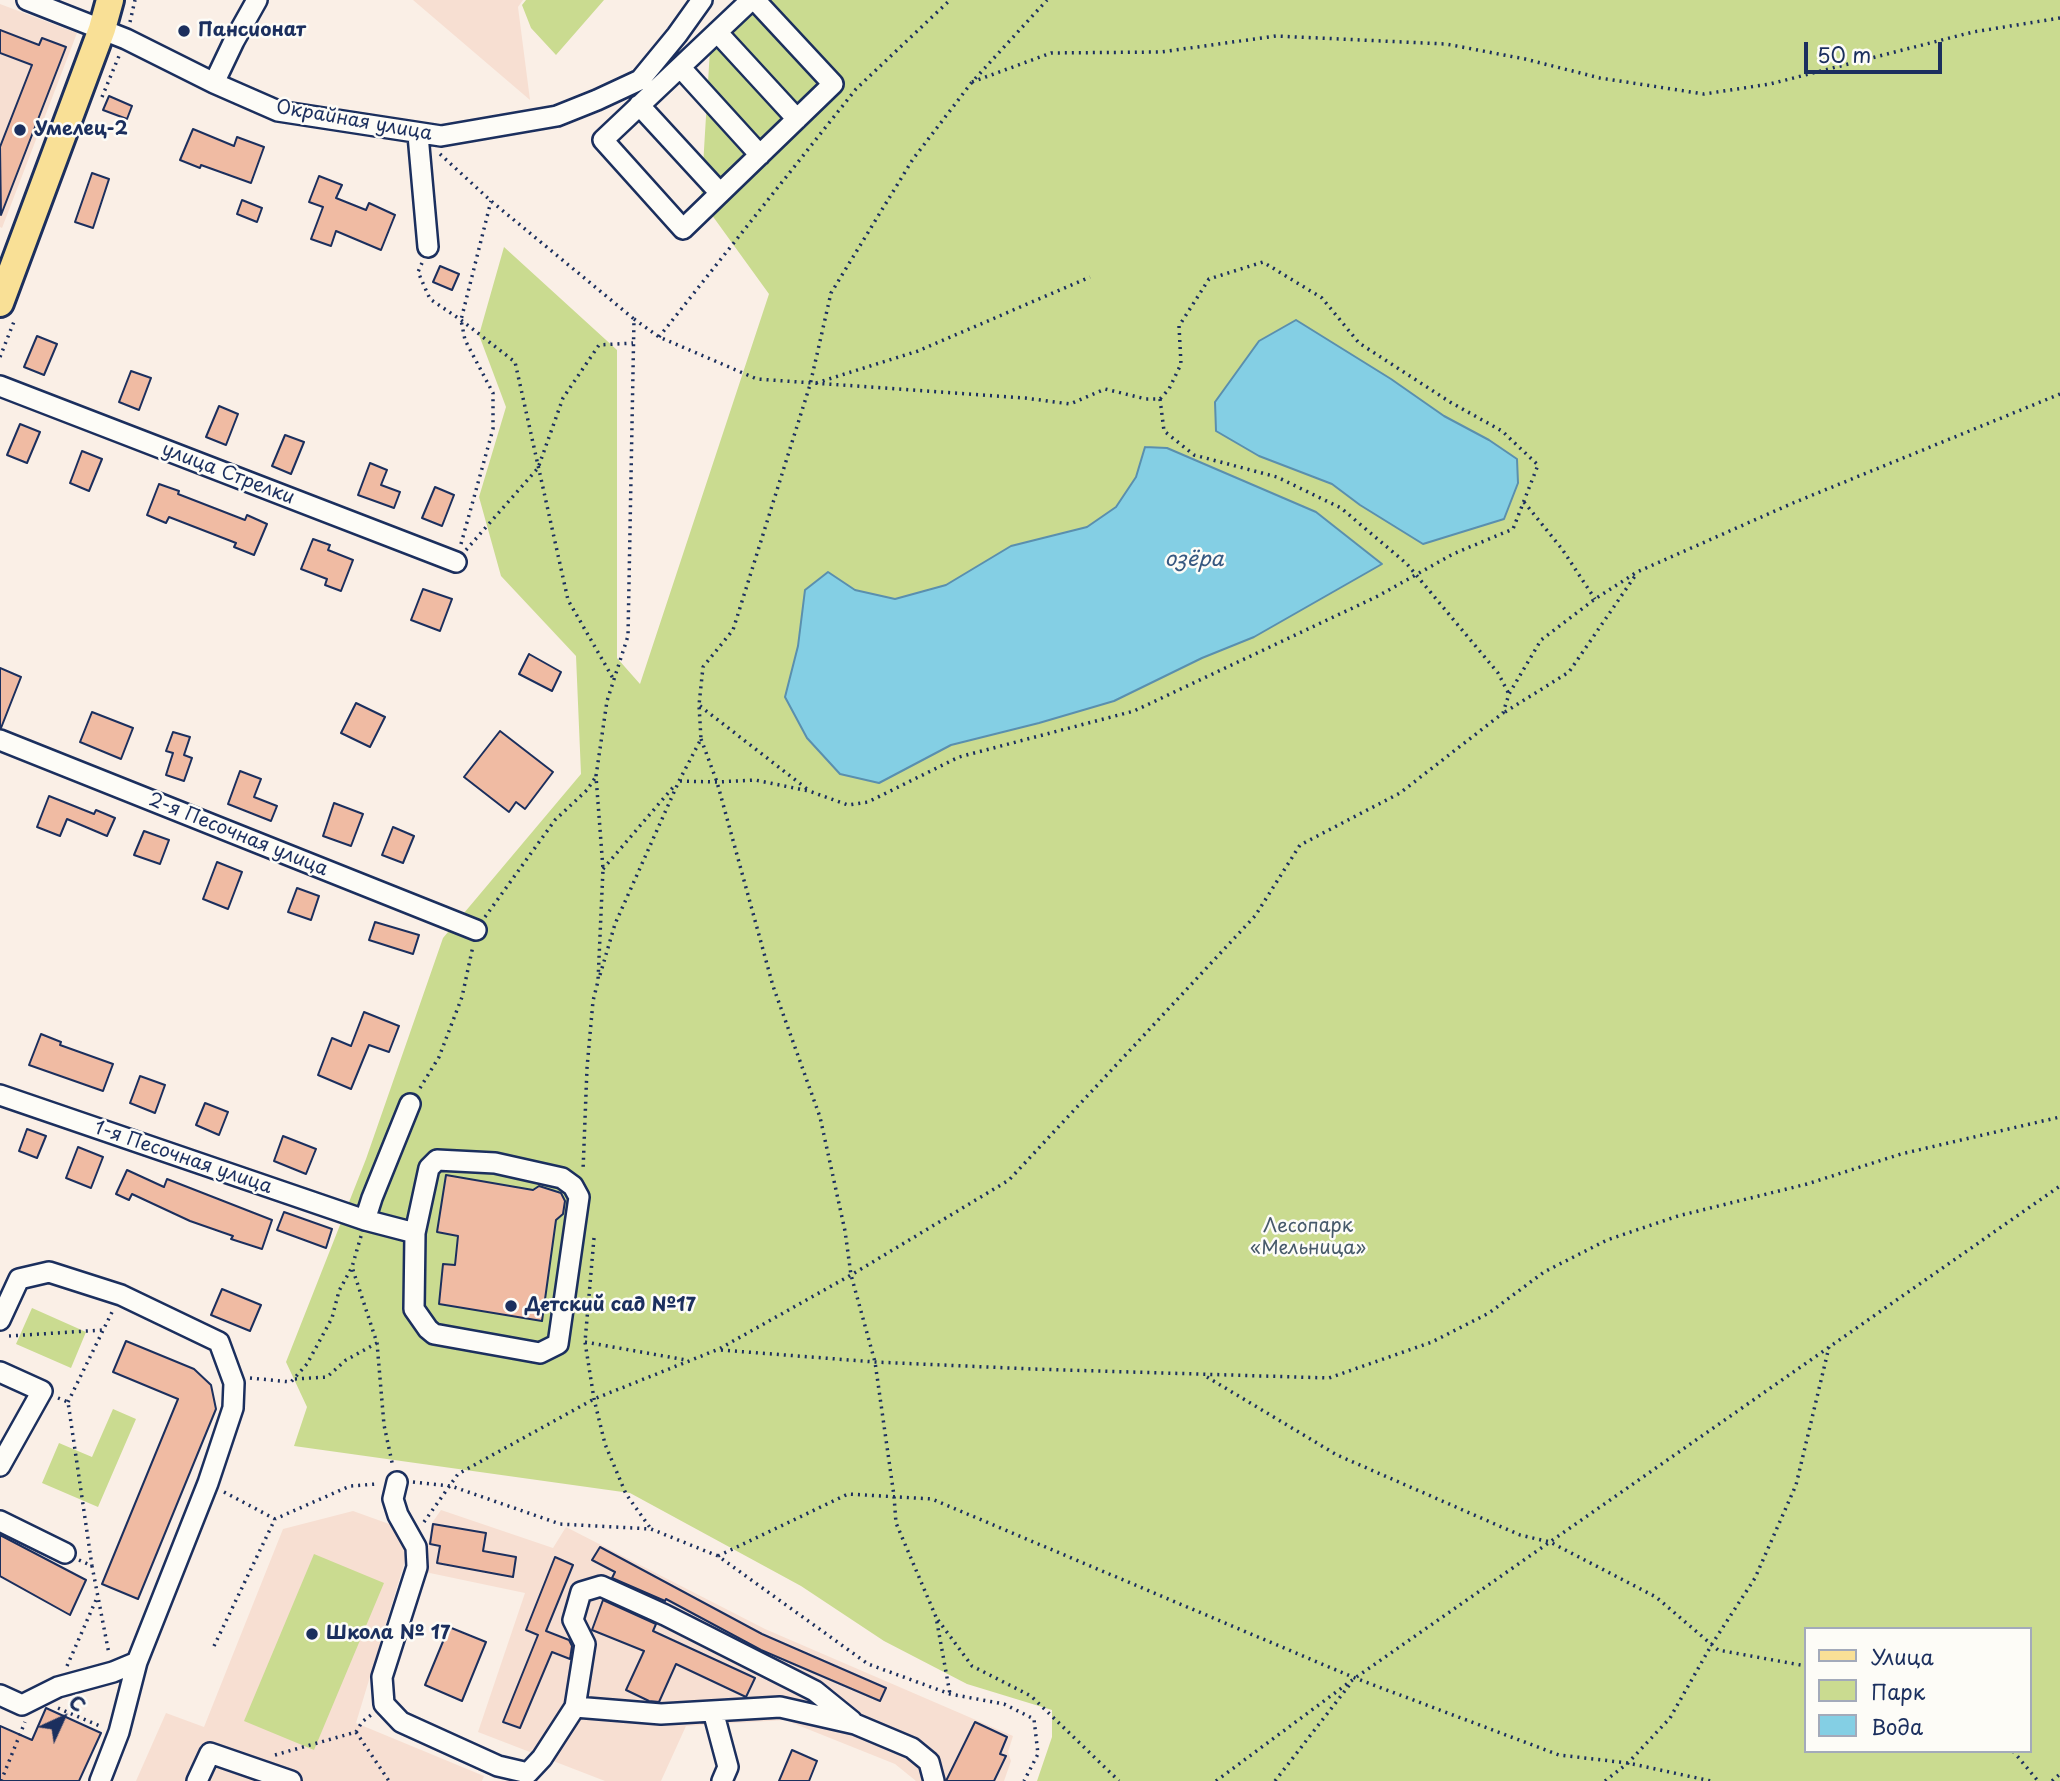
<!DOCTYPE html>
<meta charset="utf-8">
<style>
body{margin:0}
#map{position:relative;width:2060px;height:1781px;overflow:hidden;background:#faefe6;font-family:"Playpen Sans",sans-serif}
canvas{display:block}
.legend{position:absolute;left:1804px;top:1627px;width:228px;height:126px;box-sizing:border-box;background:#fdfcf7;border:2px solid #a3aaba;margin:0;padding:9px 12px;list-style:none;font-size:21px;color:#1b2f5e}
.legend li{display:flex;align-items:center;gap:14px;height:35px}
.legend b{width:35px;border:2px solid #a3aaba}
.north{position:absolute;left:28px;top:1683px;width:70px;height:70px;-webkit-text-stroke:5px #fdfcf7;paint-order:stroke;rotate:45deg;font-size:19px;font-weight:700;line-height:28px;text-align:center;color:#1b2f5e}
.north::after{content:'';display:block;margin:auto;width:24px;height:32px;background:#1b2f5e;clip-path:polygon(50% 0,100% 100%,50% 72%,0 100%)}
.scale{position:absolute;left:1804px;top:42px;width:138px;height:32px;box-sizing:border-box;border:4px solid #1b2f5e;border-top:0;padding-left:9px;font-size:21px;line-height:24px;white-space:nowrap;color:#1b2f5e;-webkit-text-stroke:5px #fdfcf7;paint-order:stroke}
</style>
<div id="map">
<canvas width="2060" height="1781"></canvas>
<ul class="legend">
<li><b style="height:9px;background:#f9e096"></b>Улица</li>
<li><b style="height:19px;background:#cadb90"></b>Парк</li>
<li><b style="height:19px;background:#84cfe4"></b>Вода</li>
</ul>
<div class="north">С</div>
<div class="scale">50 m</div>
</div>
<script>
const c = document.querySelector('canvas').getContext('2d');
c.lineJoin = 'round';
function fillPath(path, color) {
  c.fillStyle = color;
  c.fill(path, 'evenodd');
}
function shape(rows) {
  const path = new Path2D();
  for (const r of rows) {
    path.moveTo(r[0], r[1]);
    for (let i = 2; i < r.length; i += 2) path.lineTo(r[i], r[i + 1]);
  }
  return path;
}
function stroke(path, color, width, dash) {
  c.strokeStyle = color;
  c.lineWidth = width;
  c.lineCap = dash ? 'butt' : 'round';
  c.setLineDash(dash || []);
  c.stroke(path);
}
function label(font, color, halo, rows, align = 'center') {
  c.font = font + ' "Playpen Sans",sans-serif';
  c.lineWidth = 5;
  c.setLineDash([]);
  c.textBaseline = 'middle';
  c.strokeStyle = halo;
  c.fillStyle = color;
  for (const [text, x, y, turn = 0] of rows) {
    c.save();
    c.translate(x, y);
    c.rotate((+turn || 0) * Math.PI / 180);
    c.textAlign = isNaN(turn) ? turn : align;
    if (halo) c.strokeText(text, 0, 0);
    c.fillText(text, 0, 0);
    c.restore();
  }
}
fillPath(shape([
 [413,0,523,0,518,7,530,100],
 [0,4,77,33,2,228,0,227],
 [441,1510,553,1548,566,1527,765,1629,1013,1736,1008,1752,1011,1761,1004,1781,916,1781,895,1764,785,1720,686,1726,661,1781,605,1781,478,1732,525,1593,425,1572,427,1549,432,1523],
 [353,1511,392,1525,407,1554,356,1723,484,1776,482,1781,136,1781,166,1713,204,1727,283,1529]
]), '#f7dfd2');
fillPath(shape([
 [526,0,604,0,556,55,531,28,522,5],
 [745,0,2060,0,2060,1781,1037,1781,1052,1737,1052,1710,967,1684,884,1641,801,1586,630,1493,294,1446,307,1407,286,1362,366,1159,443,938,581,774,576,656,501,576,479,497,506,407,479,335,504,247,617,350,617,658,640,684,769,294,701,200,710,49],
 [1806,1629,2030,1629,2030,1751,1806,1751],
 [32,1308,86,1332,71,1368,16,1344],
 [113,1409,136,1419,98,1507,42,1483,59,1443,92,1457],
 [314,1554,384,1583,314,1750,244,1721]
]), '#cadb90');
const water = shape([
 [1296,320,1391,379,1444,416,1489,440,1517,459,1518,483,1504,519,1423,544,1360,505,1332,484,1259,456,1216,431,1215,402,1259,341,1296,320],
 [1145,447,1167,448,1316,512,1382,564,1254,637,1202,658,1114,701,1039,723,951,745,879,783,840,774,807,738,785,697,798,646,805,590,828,572,855,590,895,599,946,585,1011,546,1087,527,1116,507,1136,477,1145,447]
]);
fillPath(water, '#84cfe4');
stroke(water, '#5a8fae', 2);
const building = shape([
 [0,30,39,45,42,38,66,47,1,215,0,147,32,65,0,53,0,30],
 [109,96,132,106,127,119,103,110,109,96],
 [193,129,234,146,237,137,264,147,251,183,201,165,200,168,180,160,193,129],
 [92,173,109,179,93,228,75,222,92,173],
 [319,176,342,185,336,198,366,210,369,203,395,215,381,250,336,231,331,246,311,239,323,207,309,202,319,176],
 [242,200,262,208,257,222,237,214,242,200],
 [440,266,459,274,452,290,433,282,440,266],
 [37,336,57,344,44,375,24,367,37,336],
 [131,371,151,378,139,410,119,402,131,371],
 [219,406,238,414,226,445,206,437,219,406],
 [20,424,40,432,27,463,7,455,20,424],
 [285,435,304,442,291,474,272,466,285,435],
 [82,451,102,459,89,491,70,483,82,451],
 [370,463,387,470,381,485,400,492,394,508,358,495,370,463],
 [159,484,179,491,178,494,245,520,247,515,267,524,254,555,234,547,236,543,169,517,166,523,147,515,159,484],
 [435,487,454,495,442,526,422,518,435,487],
 [313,539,330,545,328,550,353,560,341,591,325,585,327,579,301,569,313,539],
 [423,589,452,599,440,631,411,620,423,589],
 [529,654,561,672,552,691,519,674,529,654],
 [0,668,21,677,1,728,0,728,0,668],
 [356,703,385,717,370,747,341,733,356,703],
 [92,712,133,728,121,759,80,742,92,712],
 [500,731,553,772,525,809,516,802,509,812,464,777,500,731],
 [173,732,190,737,184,755,192,758,184,781,166,775,173,753,166,751,173,732],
 [240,771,261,779,254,797,277,806,271,821,228,804,240,771],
 [49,796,94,814,96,810,115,818,107,836,67,819,60,836,37,827,49,796],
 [334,803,363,814,351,846,323,836,334,803],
 [393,827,414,836,403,863,382,855,393,827],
 [144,831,169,840,160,864,134,855,144,831],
 [217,862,242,872,228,909,203,899,217,862],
 [297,888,319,896,311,920,288,912,297,888],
 [375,922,419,935,413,954,369,940,375,922],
 [364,1012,399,1026,389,1052,369,1045,351,1089,318,1075,332,1038,351,1046,364,1012],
 [41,1034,61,1042,60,1045,113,1064,103,1091,29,1065,41,1034],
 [140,1076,165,1085,155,1113,130,1103,140,1076],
 [205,1103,228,1112,219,1135,196,1125,205,1103],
 [27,1129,46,1136,37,1158,19,1151,27,1129],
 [283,1136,316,1149,306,1174,274,1161,283,1136],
 [78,1147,103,1157,91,1188,66,1178,78,1147],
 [127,1170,164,1187,167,1179,272,1220,262,1249,231,1239,233,1236,190,1221,132,1194,129,1200,116,1194,127,1170],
 [446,1175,533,1190,539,1186,561,1193,565,1201,563,1214,556,1220,542,1321,439,1304,443,1264,455,1265,458,1236,437,1232,446,1175],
 [284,1212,332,1229,326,1248,277,1230,284,1212],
 [222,1289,261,1305,250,1331,211,1315,222,1289],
 [126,1341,194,1369,211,1385,216,1409,138,1599,102,1584,178,1399,113,1372,126,1341],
 [433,1524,486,1533,483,1551,516,1557,513,1577,437,1563,440,1546,430,1544,433,1524],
 [0,1535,86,1580,70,1615,0,1576,0,1535],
 [600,1547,762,1634,886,1688,880,1701,761,1650,666,1599,665,1601,612,1578,615,1572,592,1560,600,1547],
 [555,1557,573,1565,546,1631,569,1640,572,1646,570,1659,552,1652,520,1728,503,1722,538,1635,526,1630,555,1557],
 [603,1600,656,1624,653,1631,755,1678,746,1697,676,1664,659,1702,649,1701,626,1690,644,1651,592,1630,603,1600],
 [449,1627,486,1642,462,1701,425,1685,449,1627],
 [46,1708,101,1733,79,1781,0,1781,0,1726,32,1740,46,1708],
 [975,1722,1007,1737,1000,1754,1006,1756,994,1781,946,1781,975,1722],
 [792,1750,817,1761,809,1781,779,1781,792,1750]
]);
fillPath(building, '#f0bba3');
stroke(building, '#1b2f5e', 2);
const minor = shape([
 [27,0,126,39,214,83,278,111,441,136,557,116,597,100,640,80,677,35,702,0],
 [717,32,797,119],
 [680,67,760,155],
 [214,83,234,41,257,0],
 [639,105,720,193],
 [418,135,428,247],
 [603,140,683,229,833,84,755,0],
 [603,140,751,0],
 [0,386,456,562],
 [0,740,476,930],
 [0,1095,365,1220,415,1233,429,1168,437,1160,495,1163,562,1178,573,1186,579,1197,558,1344,540,1353,434,1334,428,1329,414,1309,415,1233],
 [365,1220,372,1198,410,1104],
 [0,1320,19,1279,49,1272,121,1295,219,1342,234,1383,233,1408,208,1483,137,1662,113,1672,58,1687,22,1705,0,1695],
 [0,1372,42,1391,0,1466],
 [397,1482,393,1499,398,1515,416,1547,417,1567,382,1677,384,1704,401,1722,498,1766,528,1773,542,1758,575,1707,661,1714,780,1707,855,1724,912,1748,929,1762,934,1781],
 [0,1521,65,1553],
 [575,1707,585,1644,573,1620,581,1592,601,1586,665,1615,815,1691,852,1721],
 [713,1711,728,1767,722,1781],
 [100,1781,119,1732,137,1662],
 [197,1781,210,1753,291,1781]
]);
const major = shape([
 [0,303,102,29,110,0]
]);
stroke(minor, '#1b2f5e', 24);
stroke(major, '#1b2f5e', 32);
stroke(shape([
 [130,22,135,0],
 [972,82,1051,53,1161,52,1276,36,1446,44,1525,59,1600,78,1704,94,1770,84,1973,32,2060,18],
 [102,97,119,56],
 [440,154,491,201,634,319,628,636,607,701,596,776,603,869,598,981,593,1001,587,1068,583,1171],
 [422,263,418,272,430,299,461,320,515,362,568,600,614,680],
 [634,319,659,337,757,379,1025,398,1070,404,1105,389,1146,399,1160,399,1169,389,1181,364,1179,326,1209,279,1263,262,1322,298,1359,343,1450,402,1502,431,1538,465,1513,529,1453,554,1378,596,1134,711,959,757,868,802,848,805,809,791,755,780,717,782,679,781],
 [659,337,856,89,950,0],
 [0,357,15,319],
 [816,383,918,351,1090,277],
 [1160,399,1164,431,1194,455,1277,477,1341,508,1407,564,1498,673,1509,694],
 [1524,502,1562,549,1595,599],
 [461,544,493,429,493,393,465,340,461,320,491,201],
 [466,550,538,468,563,398,599,345,633,343],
 [700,706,807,789],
 [1505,712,1569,672,1635,576],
 [701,739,717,782,773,986,820,1117,845,1231,851,1275,875,1362,894,1496,896,1523,936,1617,950,1694],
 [603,869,675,785],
 [485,917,555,820,587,790,595,778],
 [600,975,615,924,679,781,701,739,699,705,703,667,733,630,810,385,831,293,913,159,972,82,1047,0],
 [420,1088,439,1057,462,997,473,946],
 [361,1236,352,1267,377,1343,384,1425,393,1467],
 [594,1238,585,1342,594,1399,605,1444,626,1494,651,1529],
 [9,1336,103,1330],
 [585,1342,686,1360],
 [721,1350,875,1362,1032,1369,1329,1378,1432,1342,1489,1313,1544,1272,1607,1240,1678,1216,1807,1184,1901,1154,2060,1117],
 [1207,1377,1337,1455,1520,1535,1550,1542,1656,1597,1718,1650,1806,1666],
 [250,1378,291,1382,307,1364,332,1318,339,1291,352,1267],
 [295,1379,327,1377,346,1360,377,1343],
 [58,1398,68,1402,92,1566],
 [68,1402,113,1310],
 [413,1482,451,1486,560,1524,651,1529,718,1556,868,1664,950,1694,1004,1704,1034,1719,1038,1754,1024,1781],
 [224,1492,275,1519],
 [424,1522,458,1474,594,1399,719,1349,851,1275,1009,1180,1255,916,1300,845,1400,793,1503,713,1509,694,1541,640,1595,599,1637,572,1793,503,2060,394],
 [718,1556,848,1494,932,1499,1355,1678,1559,1755,1628,1763,1711,1781],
 [79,1560,92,1566,109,1654],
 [938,1620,972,1666,1031,1696,1119,1781],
 [214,1646,275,1519,350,1486,377,1484],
 [67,1666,96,1600],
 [58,1708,102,1727],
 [356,1732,389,1781],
 [2013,1751,2038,1781],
 [275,1755,356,1732,362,1722,371,1715],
 [1,1781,25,1722],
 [1216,1781,1355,1678,2060,1186],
 [1275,1781,1351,1683],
 [1605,1781,1628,1763,1670,1718,1712,1644,1755,1578,1796,1485,1829,1347],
 [2052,1781,2060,1774]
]), '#1b2f5e', 3.5, [2, 5]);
stroke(minor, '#fdfcf7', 19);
stroke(major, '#f9e096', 26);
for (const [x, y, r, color] of [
 [184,31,7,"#1b2f5e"],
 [20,130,7,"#1b2f5e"],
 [511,1306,7,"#1b2f5e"],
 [312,1634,7,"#1b2f5e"]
]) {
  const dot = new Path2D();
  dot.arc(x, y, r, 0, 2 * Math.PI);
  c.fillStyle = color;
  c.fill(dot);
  stroke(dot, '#fdfcf7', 2.5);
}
label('bold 19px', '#1b2f5e', '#fdfcf7', [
 ["Пансионат",198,31],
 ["Умелец-2",34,130],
 ["Детский сад №17",525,1306],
 ["Школа № 17",326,1634]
], 'left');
label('19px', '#1b2f5e', '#fdfcf7', [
 ["Окрайная улица",354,121,10],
 ["улица Стрелки",228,474,21],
 ["2-я Песочная улица",238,835,22],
 ["1-я Песочная улица",183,1158,19]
]);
label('19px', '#475a6a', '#fdfcf7', [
 ["Лесопарк",1308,1227],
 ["«Мельница»",1308,1249]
]);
label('italic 21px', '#355780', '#fdfcf7', [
 ["озёра",1194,560]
]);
</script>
